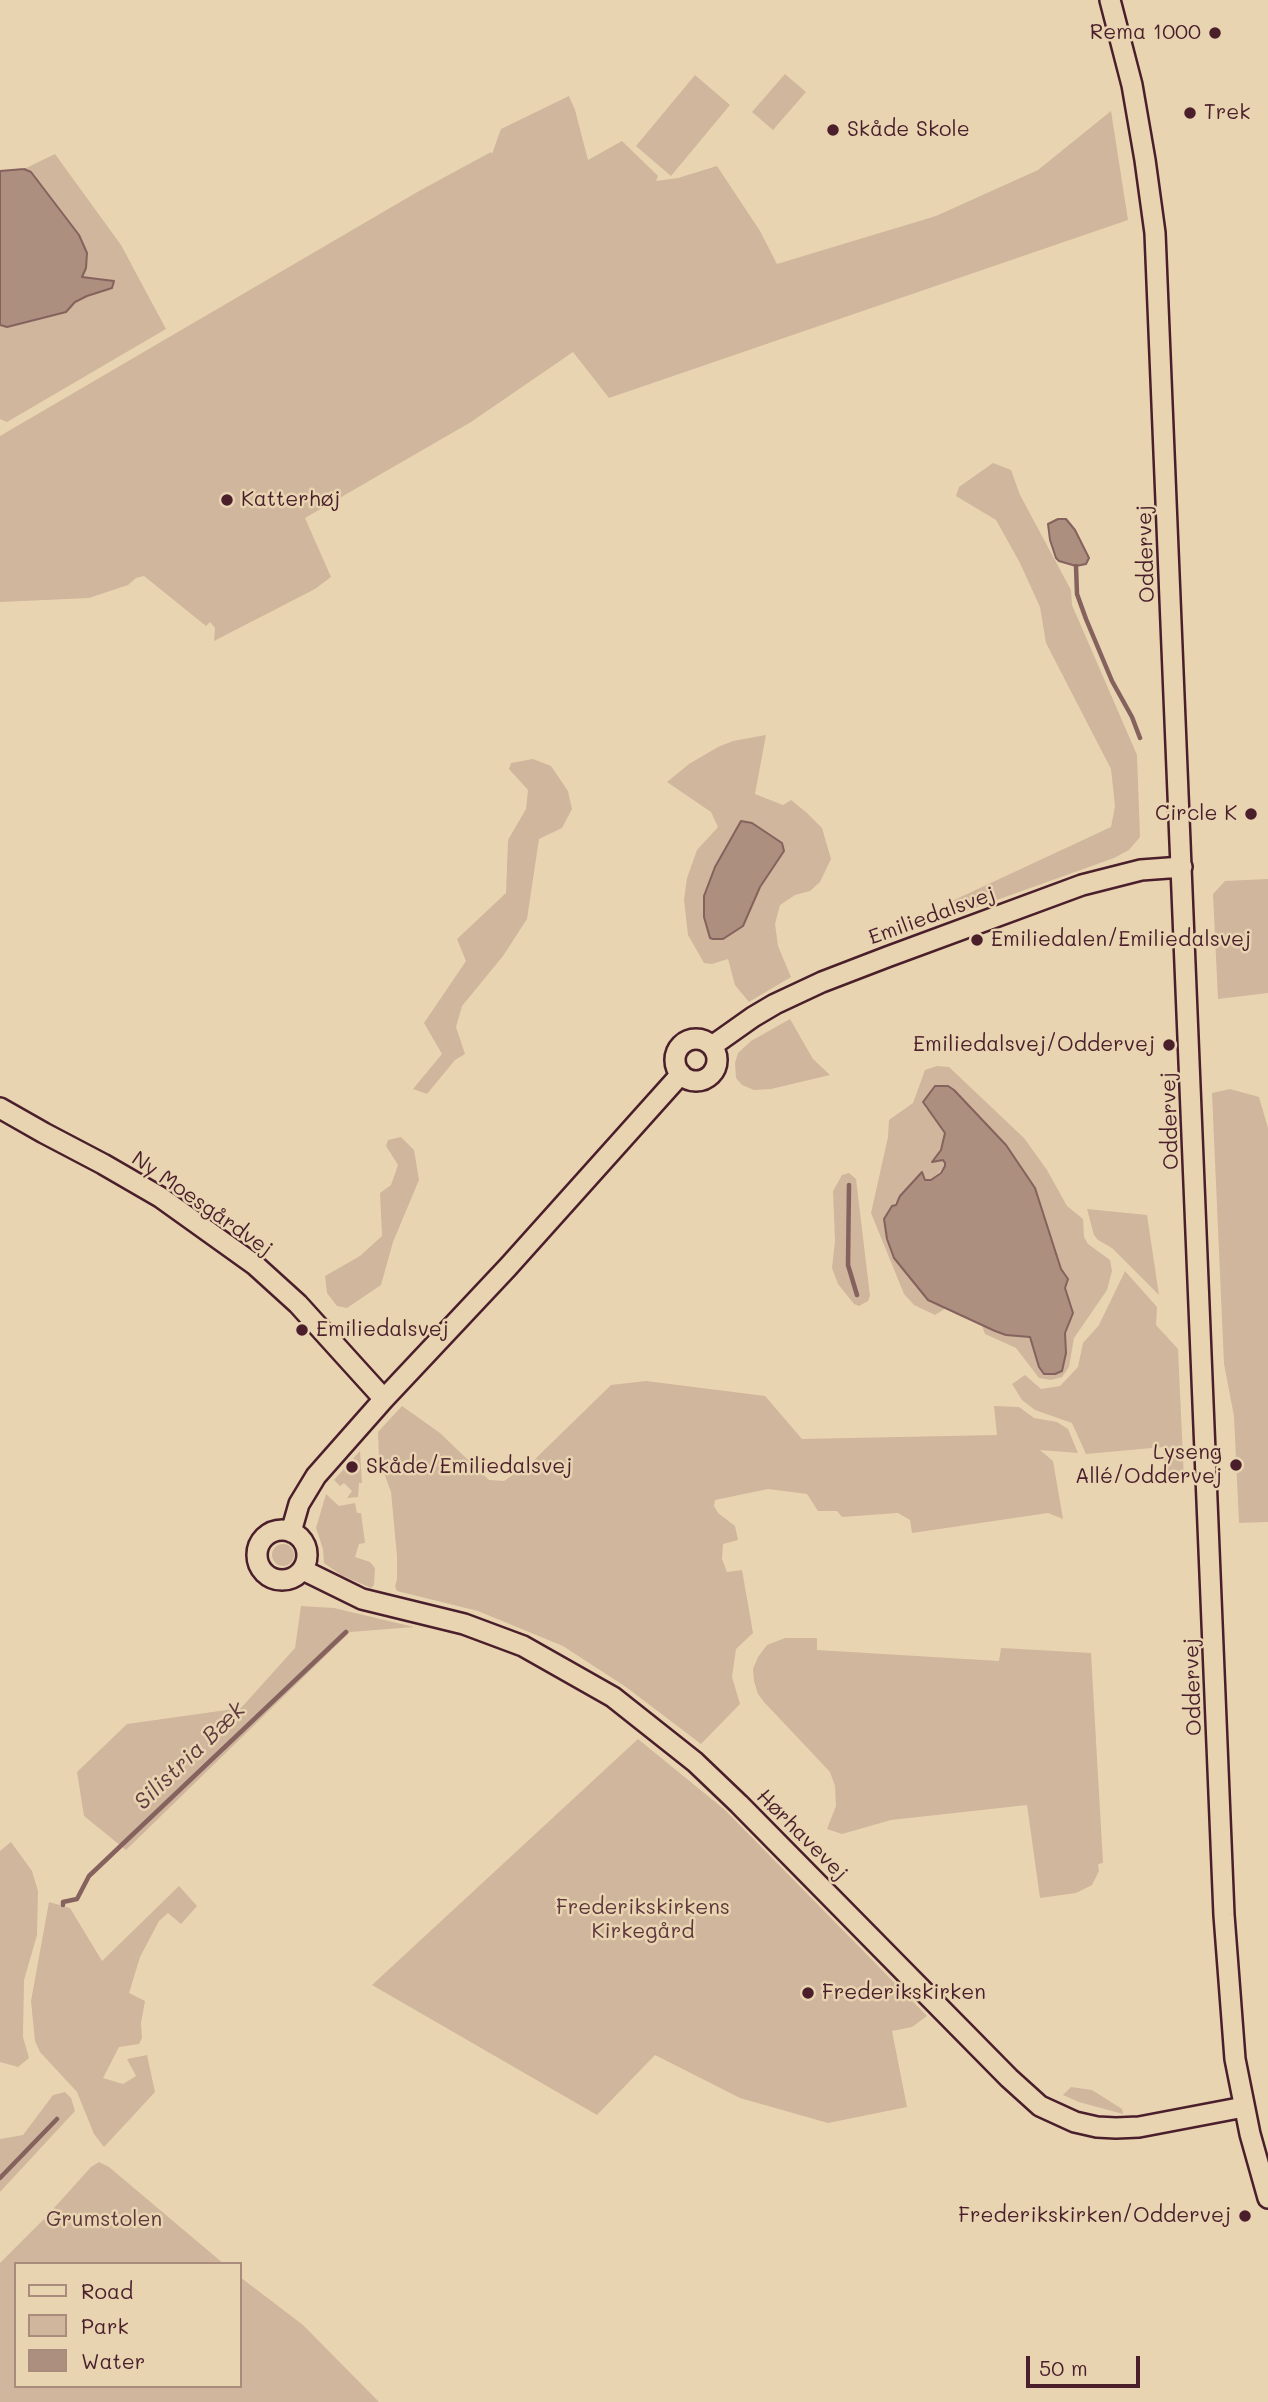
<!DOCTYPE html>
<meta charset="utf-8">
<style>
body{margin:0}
#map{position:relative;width:1268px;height:2402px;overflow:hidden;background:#e9d4b2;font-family:Mali,sans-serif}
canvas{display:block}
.legend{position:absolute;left:14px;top:2262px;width:228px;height:126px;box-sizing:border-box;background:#e9d4b2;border:2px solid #a98c7c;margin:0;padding:9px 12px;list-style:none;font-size:21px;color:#4a1f2b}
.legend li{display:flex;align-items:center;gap:14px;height:35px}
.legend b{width:35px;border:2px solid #a98c7c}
.scale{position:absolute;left:1026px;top:2356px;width:114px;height:32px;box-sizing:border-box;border:4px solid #4a1f2b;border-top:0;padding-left:9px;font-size:21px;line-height:24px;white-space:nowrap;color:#4a1f2b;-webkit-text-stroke:5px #e9d4b2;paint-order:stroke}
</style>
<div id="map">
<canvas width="1268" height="2402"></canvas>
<ul class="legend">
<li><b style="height:9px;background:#e9d4b2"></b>Road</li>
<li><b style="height:19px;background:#cfb69c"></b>Park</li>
<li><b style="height:19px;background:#ac8f7f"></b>Water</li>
</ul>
<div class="scale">50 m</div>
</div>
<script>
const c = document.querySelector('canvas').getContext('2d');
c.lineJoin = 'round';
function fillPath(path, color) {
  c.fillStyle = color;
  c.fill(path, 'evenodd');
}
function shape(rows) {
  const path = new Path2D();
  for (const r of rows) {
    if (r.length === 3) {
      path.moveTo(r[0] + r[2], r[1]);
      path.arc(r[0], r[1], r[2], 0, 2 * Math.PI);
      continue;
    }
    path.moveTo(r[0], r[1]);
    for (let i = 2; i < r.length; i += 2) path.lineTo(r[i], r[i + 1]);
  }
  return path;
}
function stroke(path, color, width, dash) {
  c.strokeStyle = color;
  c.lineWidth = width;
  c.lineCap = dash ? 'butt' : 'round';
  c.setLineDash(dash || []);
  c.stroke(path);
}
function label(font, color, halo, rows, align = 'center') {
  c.font = font + ' Mali,sans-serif';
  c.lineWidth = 5;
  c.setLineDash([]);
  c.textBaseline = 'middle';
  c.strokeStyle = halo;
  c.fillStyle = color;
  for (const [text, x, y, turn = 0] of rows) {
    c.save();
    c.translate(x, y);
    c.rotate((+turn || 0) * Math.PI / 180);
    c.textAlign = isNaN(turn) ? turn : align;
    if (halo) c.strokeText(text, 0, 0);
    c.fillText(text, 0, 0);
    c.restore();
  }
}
fillPath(shape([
 [785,74,806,92,773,130,752,112],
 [695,75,730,105,671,176,636,146],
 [569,96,575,110,588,160,622,141,658,176,656,181,678,178,717,166,760,231,777,264,936,216,1038,170,1111,111,1128,220,609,398,573,352,471,422,305,518,331,577,315,589,214,641,215,628,210,622,206,626,144,576,136,578,128,585,89,598,0,602,0,436,419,191,491,152,492,154,501,129],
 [55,154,121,245,166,329,7,422,0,419,0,325,7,327,66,312,75,302,87,296,112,288,100,278,82,277,31,172,24,169],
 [993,463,1011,470,1020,495,1071,590,1072,605,1137,755,1140,837,1129,850,1114,858,952,916,948,907,952,901,1111,827,1115,806,1111,769,1046,643,1040,607,1020,563,996,520,956,496,959,487],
 [766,735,755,794,783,805,791,800,807,813,822,828,831,859,820,882,810,891,795,895,780,905,775,924,778,946,791,977,749,1002,735,985,728,959,712,964,704,963,688,935,684,900,687,878,697,850,718,827,711,812,667,782,689,764,718,747,733,741],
 [533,759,551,766,568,791,572,809,562,828,539,839,527,919,503,956,462,1006,456,1027,465,1054,455,1060,427,1094,413,1089,442,1054,424,1023,466,961,457,939,506,893,508,840,526,809,528,790,509,769,511,763],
 [1268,879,1268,993,1218,999,1213,894,1225,881],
 [790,1019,813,1059,830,1075,771,1089,754,1090,742,1085,736,1078,735,1063,738,1053,751,1041],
 [937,1066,949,1067,1024,1138,1047,1170,1067,1206,1083,1219,1084,1237,1088,1244,1110,1260,1112,1271,1107,1290,1074,1338,1069,1367,1062,1377,1051,1380,1039,1378,1016,1348,985,1334,982,1326,1006,1335,1030,1337,1044,1374,1049,1375,1055,1374,1066,1353,1065,1333,1073,1313,1065,1288,1068,1279,1061,1269,1035,1188,1006,1145,948,1086,925,1108,932,1113,945,1134,941,1150,933,1162,943,1160,946,1163,944,1167,931,1180,926,1180,922,1173,900,1196,884,1219,887,1239,894,1258,928,1300,946,1308,935,1315,914,1305,904,1294,871,1213,888,1137,889,1120,913,1103,925,1070],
 [1230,1089,1259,1097,1268,1128,1268,1522,1239,1523,1234,1416,1224,1364,1212,1093],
 [401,1137,414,1150,419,1180,393,1242,381,1285,347,1308,337,1306,327,1293,325,1276,360,1256,382,1236,380,1193,391,1185,398,1165,386,1146,388,1140],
 [849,1173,856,1179,870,1296,868,1301,859,1306,854,1304,838,1284,832,1268,835,1241,833,1191,842,1175],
 [1087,1209,1147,1215,1159,1295,1112,1248,1098,1240,1094,1235],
 [1125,1271,1157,1307,1156,1325,1178,1349,1184,1480,1167,1482,1163,1447,1086,1454,1072,1423,1035,1410,1022,1400,1012,1384,1025,1375,1041,1389,1060,1386,1078,1367,1083,1343,1099,1325],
 [646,1381,765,1396,802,1439,997,1435,994,1406,1019,1407,1034,1418,1057,1422,1068,1429,1078,1453,1040,1450,1053,1461,1063,1519,1048,1513,912,1533,910,1520,898,1513,842,1517,837,1511,818,1511,807,1494,768,1489,715,1500,714,1506,718,1513,735,1526,738,1540,723,1544,722,1559,727,1572,742,1570,753,1633,736,1649,732,1677,740,1704,701,1744,626,1687,563,1646,478,1611,397,1591,395,1586,397,1579,397,1556,391,1492,379,1459,378,1432,402,1406,440,1433,489,1480,504,1481,532,1462,611,1385],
 [360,1451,362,1483,359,1483,358,1497,347,1498,352,1491,344,1483,340,1486,334,1480],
 [326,1494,339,1506,355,1503,357,1513,361,1513,365,1543,359,1544,355,1557,370,1562,375,1568,374,1585,371,1588,341,1575,324,1563,323,1549,316,1528],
 [283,1555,11],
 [301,1606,334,1608,414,1627,350,1632,126,1850,84,1816,77,1772,127,1724,241,1708,295,1648],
 [785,1638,817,1638,817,1650,999,1661,1001,1648,1091,1653,1103,1863,1098,1864,1099,1871,1092,1885,1076,1893,1040,1898,1027,1805,891,1820,842,1834,827,1829,836,1806,835,1786,830,1772,764,1702,758,1694,754,1681,753,1669,758,1657,767,1645],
 [638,1739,725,1810,927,2016,912,2027,892,2031,907,2107,828,2123,740,2098,655,2055,597,2115,372,1985],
 [11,1842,32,1871,38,1891,37,1935,24,1980,23,2037,29,2058,18,2067,0,2062,0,1851],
 [179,1886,197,1906,181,1924,168,1913,159,1921,140,1957,129,1993,145,2001,141,2023,142,2038,139,2044,119,2047,103,2078,123,2084,136,2076,127,2059,147,2055,155,2092,104,2147,94,2134,77,2092,40,2052,35,2041,31,2001,49,1902,70,1908,102,1961],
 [1071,2087,1092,2090,1122,2109,1123,2114,1079,2102,1063,2095],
 [65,2092,71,2098,75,2111,0,2192,0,2139,23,2135,53,2095],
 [99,2162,109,2167,224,2264,16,2264,16,2386,240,2386,240,2277,303,2325,379,2402,0,2402,0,2263,45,2218,91,2167]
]), '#cfb69c');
const water = shape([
 [24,169,31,172,79,235,87,253,86,268,82,277,114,281,112,288,87,296,75,302,66,312,7,327,0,325,0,171,24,169],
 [1058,519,1066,519,1075,530,1089,558,1086,564,1076,566,1059,561,1056,558,1050,540,1048,524,1058,519],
 [741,821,752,823,782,843,784,851,760,887,743,926,723,939,713,939,710,938,704,917,704,896,715,867,741,821],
 [935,1086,948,1086,954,1090,1006,1145,1035,1188,1061,1269,1068,1279,1065,1288,1073,1313,1065,1333,1066,1353,1062,1371,1055,1374,1044,1374,1039,1367,1030,1337,1006,1335,995,1331,928,1300,894,1258,887,1239,884,1219,892,1206,896,1205,900,1196,922,1172,925,1180,931,1180,941,1173,945,1166,945,1163,943,1160,932,1162,941,1150,945,1133,923,1102,935,1086]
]);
fillPath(water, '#ac8f7f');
stroke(water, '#85625d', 2);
stroke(shape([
 [1076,566,1077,594,1086,619,1112,681,1132,717,1140,738],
 [849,1185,848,1265,857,1295],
 [63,1905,63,1902,77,1899,89,1876,346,1632],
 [0,2178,57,2119]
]), '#85625d', 4.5);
const minor = shape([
 [1110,0,1132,85,1145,160,1155,233,1224,1915,1235,2059,1250,2134,1268,2198],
 [696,1060,21],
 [712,1046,753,1017,775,1004,822,982,887,957,1082,885,1141,870,1182,867],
 [0,1108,44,1133,103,1164,160,1197,255,1265,298,1304,384,1399],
 [282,1555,25],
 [291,1532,299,1504,316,1476,384,1399,508,1267,681,1074],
 [303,1570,362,1599,464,1624,523,1646,613,1697,695,1762,739,1804,1009,2078,1040,2106,1075,2122,1097,2127,1116,2128,1139,2127,1244,2107]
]);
stroke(minor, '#4a1f2b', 24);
stroke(minor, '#e9d4b2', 19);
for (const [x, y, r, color] of [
 [1215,33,7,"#4a1f2b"],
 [1190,113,7,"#4a1f2b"],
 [833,130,7,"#4a1f2b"],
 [227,500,7,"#4a1f2b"],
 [1251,814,7,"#4a1f2b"],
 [977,940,7,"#4a1f2b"],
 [1169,1045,7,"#4a1f2b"],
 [302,1330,7,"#4a1f2b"],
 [1236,1465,7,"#4a1f2b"],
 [352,1467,7,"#4a1f2b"],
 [808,1993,7,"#4a1f2b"],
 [1245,2216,7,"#4a1f2b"]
]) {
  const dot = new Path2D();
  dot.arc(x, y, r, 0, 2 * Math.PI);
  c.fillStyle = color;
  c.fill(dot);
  stroke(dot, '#e9d4b2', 2.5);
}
label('21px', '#4a1f2b', '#e9d4b2', [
 ["Rema 1000",1201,33,"right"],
 ["Trek",1204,113],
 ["Skåde Skole",847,130],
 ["Katterhøj",241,500],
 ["Circle K",1237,814,"right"],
 ["Emiliedalen/Emiliedalsvej",991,940],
 ["Emiliedalsvej/Oddervej",1155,1045,"right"],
 ["Emiliedalsvej",316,1330],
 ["Lyseng",1222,1453,"right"],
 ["Allé/Oddervej",1222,1477,"right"],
 ["Skåde/Emiliedalsvej",366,1467],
 ["Frederikskirken",822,1993],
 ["Frederikskirken/Oddervej",1231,2216,"right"]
], 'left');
label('21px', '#4a1f2b', '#e9d4b2', [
 ["Oddervej",1146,554,-92],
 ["Emiliedalsvej",932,916,-20],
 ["Oddervej",1170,1121,-92],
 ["Ny Moesgårdvej",202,1204,35],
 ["Oddervej",1193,1687,-92],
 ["Hørhavevej",802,1835,45]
]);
label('21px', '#5e363c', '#e9d4b2', [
 ["Frederikskirkens",643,1908],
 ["Kirkegård",643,1932],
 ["Grumstolen",104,2220]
]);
label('italic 23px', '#623b40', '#e9d4b2', [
 ["Silistria Bæk",190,1756,-44]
]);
</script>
